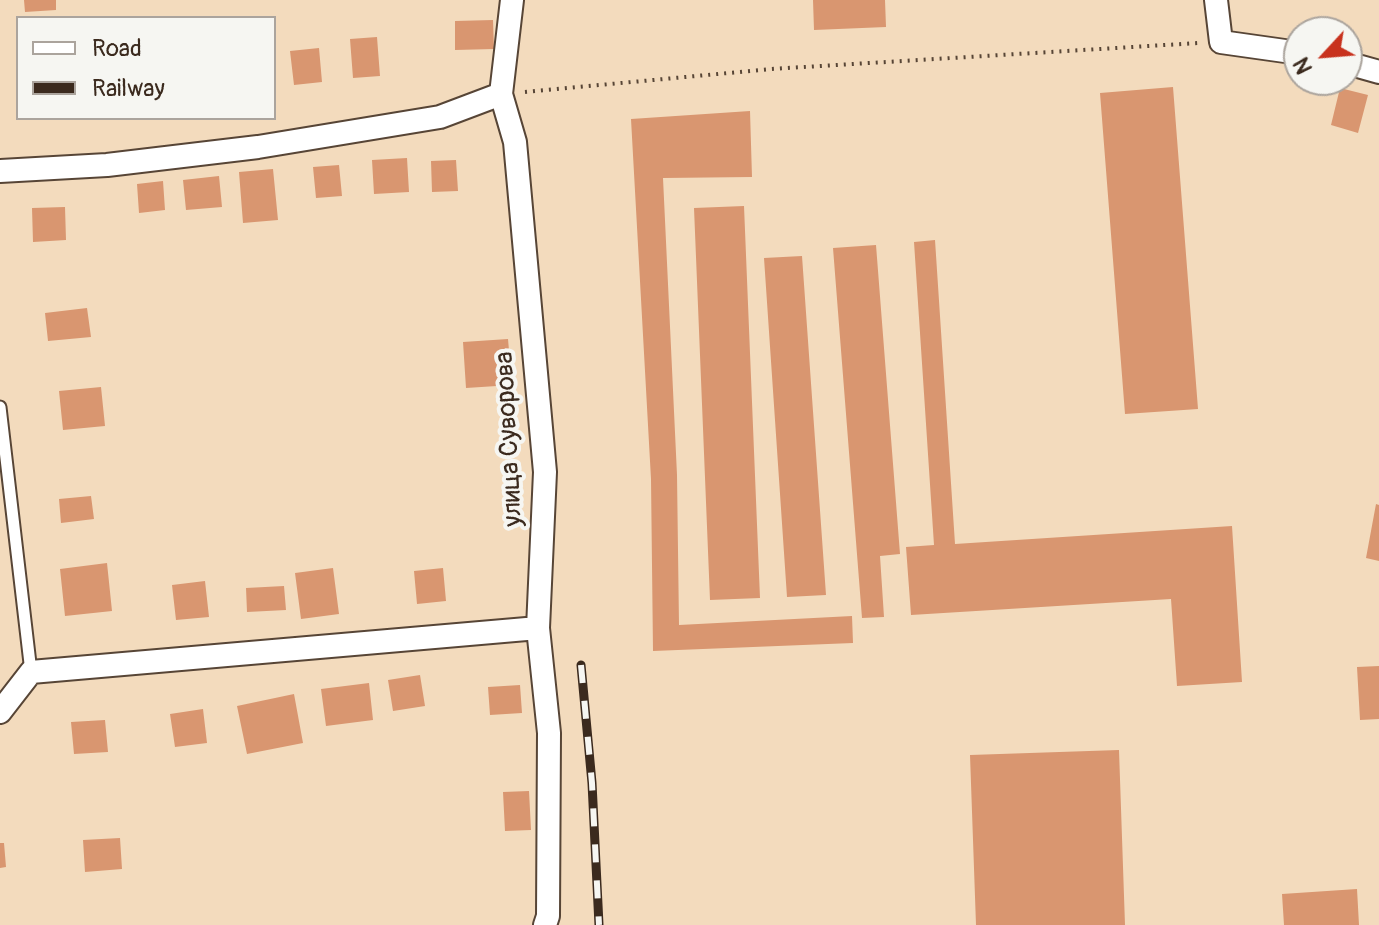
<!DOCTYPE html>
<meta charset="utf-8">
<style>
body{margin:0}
#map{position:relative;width:1379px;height:925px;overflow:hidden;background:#f3dbbd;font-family:Pangolin,sans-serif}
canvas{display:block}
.legend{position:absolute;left:16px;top:16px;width:260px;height:104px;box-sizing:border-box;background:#f6f6f2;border:2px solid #aba49d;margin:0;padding:10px 14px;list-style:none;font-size:24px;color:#3b2a1e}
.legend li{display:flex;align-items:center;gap:16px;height:40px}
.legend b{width:40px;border:2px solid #aba49d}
.north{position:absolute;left:1283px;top:16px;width:80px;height:80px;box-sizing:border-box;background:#f6f6f2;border:2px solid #aba49d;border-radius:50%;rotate:244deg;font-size:22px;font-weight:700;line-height:32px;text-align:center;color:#3b2a1e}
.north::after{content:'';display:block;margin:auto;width:28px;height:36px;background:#c8321e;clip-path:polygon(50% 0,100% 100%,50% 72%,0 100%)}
</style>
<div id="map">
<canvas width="1379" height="925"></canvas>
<ul class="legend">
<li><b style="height:10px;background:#fff"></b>Road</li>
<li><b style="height:10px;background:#3b2a1e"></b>Railway</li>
</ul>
<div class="north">N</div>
</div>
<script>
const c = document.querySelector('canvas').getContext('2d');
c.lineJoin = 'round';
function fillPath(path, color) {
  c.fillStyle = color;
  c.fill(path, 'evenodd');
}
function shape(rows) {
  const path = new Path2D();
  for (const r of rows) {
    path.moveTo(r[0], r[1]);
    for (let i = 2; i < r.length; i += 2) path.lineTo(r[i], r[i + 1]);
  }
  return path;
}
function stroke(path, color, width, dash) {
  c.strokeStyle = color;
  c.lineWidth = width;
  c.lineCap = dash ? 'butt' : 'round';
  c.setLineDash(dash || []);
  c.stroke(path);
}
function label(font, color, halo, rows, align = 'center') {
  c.font = font + ' Pangolin,sans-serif';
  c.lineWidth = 8;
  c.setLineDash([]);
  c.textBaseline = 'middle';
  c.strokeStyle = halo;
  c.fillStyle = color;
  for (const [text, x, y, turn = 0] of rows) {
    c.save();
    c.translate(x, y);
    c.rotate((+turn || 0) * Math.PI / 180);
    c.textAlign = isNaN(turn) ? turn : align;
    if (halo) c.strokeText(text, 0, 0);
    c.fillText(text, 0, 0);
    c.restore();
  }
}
fillPath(shape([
 [24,0,56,0,56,10,25,12],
 [813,0,885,0,886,27,814,30],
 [493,20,494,49,455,50,455,21],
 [377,37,380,76,353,78,350,39],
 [319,48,322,82,294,85,290,51],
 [1173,87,1198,409,1125,414,1100,93],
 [1340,88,1368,95,1358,133,1331,125],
 [750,111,752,177,663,178,677,475,679,625,852,616,853,643,653,651,651,479,631,119],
 [407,158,409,192,374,194,372,160],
 [456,160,458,191,432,192,431,161],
 [339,165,342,196,316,198,313,167],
 [273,169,278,220,243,223,239,172],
 [219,176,222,207,186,210,183,180],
 [163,181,165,210,139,213,137,184],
 [744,206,760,598,710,600,694,208],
 [65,207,66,240,33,242,32,208],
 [935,240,955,544,1232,526,1242,682,1177,686,1171,599,911,615,906,547,934,545,914,242],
 [876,245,900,554,880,556,884,617,862,618,833,248],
 [802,256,826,595,787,597,764,258],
 [87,308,91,337,48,341,45,313],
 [508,339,512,385,466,388,463,342],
 [101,387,105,426,63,430,59,391],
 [91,496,94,519,61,523,59,499],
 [1376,504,1379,505,1379,561,1366,558],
 [107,563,112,611,65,616,60,569],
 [333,568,339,614,301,619,295,573],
 [443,568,446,601,417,604,414,571],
 [205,581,209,617,176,620,172,585],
 [284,586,286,610,247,612,246,588],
 [1379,666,1379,719,1360,720,1357,667],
 [420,675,425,706,393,711,388,680],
 [369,683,373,720,326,726,321,689],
 [520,685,522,713,490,715,488,687],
 [294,694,303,743,247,754,237,706],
 [203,709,207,743,175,747,170,714],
 [105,720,108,752,74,754,71,722],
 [1119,750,1125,925,976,925,970,755],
 [529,791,531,830,505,831,503,792],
 [120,838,122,869,85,872,83,840],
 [0,843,4,843,6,867,0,868],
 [1357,889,1359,925,1284,925,1282,894]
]), '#d99670');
const lane = shape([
 [0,407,31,672]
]);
const street = shape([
 [512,0,501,94,515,142,545,472,538,628,549,733,548,916,545,925],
 [1216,0,1221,42,1299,53],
 [1347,63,1379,72],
 [0,171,107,165,258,147,440,117,501,94],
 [0,712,31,672,538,628]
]);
stroke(lane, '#574536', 15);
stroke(street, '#574536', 26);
stroke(shape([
 [525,92,771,69,1198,43]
]), '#574536', 4, [2, 6]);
stroke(lane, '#fff', 11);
stroke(street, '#fff', 22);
const rail = shape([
 [581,665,592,783,599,925]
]);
stroke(rail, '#3b2a1e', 9);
stroke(rail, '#f6f6f2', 6, [18]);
label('26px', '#3b2a1e', '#f6f6f2', [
 ["улица Суворова",510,439,-93]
]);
</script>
